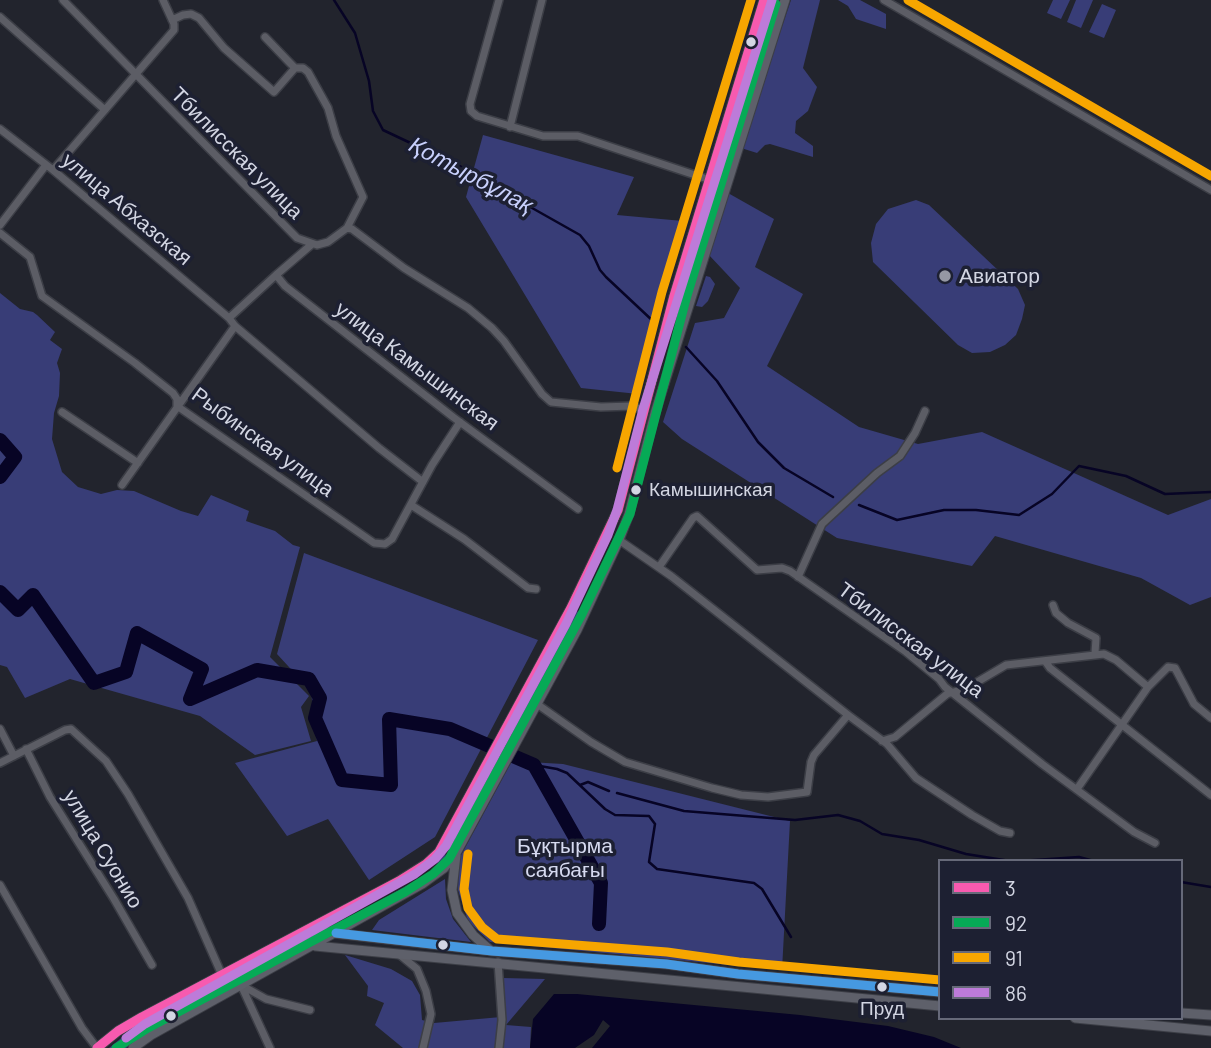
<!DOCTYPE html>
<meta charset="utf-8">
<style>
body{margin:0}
#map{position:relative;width:1211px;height:1048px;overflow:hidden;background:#22242d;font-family:Barlow,sans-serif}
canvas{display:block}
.legend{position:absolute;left:938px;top:859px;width:245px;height:161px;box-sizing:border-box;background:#1d2032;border:2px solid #666979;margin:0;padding:9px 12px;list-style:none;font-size:21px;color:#d3d6e3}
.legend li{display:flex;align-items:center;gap:14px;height:35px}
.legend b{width:35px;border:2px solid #666979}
</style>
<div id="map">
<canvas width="1211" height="1048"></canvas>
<ul class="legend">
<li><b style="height:9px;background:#f75aaf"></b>3</li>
<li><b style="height:9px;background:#06aa56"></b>92</li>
<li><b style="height:9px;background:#f7a600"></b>91</li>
<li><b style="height:9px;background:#bd7bd9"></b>86</li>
</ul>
</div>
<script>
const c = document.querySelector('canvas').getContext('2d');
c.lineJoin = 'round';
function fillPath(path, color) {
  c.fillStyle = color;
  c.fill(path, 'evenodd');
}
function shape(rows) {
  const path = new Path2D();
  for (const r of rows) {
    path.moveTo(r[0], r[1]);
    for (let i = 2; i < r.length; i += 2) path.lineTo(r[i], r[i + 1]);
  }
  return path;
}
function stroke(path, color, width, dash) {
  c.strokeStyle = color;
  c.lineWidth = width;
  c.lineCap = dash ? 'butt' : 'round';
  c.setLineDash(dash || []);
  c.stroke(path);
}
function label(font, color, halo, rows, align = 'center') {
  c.font = font + ' Barlow,sans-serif';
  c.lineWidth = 7;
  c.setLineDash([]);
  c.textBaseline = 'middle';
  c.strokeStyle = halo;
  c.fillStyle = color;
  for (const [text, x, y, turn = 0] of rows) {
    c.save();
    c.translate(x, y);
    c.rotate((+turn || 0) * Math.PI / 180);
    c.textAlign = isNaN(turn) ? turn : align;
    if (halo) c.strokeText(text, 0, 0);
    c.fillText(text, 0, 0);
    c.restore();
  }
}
fillPath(shape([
 [768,0,783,0,727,175,723,179,718,177,717,173],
 [791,0,820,0,803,68,817,87,808,111,796,121,795,133,813,146,813,157,770,144,765,145,757,153,741,148],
 [838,0,860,0,886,14,886,29,856,19,848,6],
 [1053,0,1070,0,1061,19,1047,13],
 [1076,0,1093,0,1081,28,1067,22],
 [1102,4,1116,10,1104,38,1089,32],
 [483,135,634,177,617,215,683,221,638,394,581,388,466,197],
 [713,187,718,191,686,296,682,296,681,295,708,192],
 [728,193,774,219,755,267,803,294,767,366,859,427,918,444,982,432,1168,515,1211,499,1211,597,1190,605,1141,578,995,536,972,566,837,538,682,439,663,422,695,323,724,318,740,288,708,254],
 [916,200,929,205,1018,289,1025,305,1022,319,1016,335,1005,345,990,352,972,353,958,345,873,262,871,243,876,224,888,209],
 [706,276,710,277,715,284,708,301,702,307,696,306],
 [0,293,20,309,33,312,37,315,55,332,50,340,62,349,57,363,60,373,59,396,54,413,52,439,62,472,78,487,101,494,117,490,134,491,181,511,198,516,211,495,249,511,246,521,275,531,293,545,300,547,270,657,309,696,301,707,311,741,255,755,200,716,70,679,25,698,7,667,0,665],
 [304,553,538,640,435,837,369,880,328,819,287,836,235,763,317,741,311,691,277,654],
 [576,611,582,613,516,736,510,733],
 [512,761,563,764,790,821,782,970,490,942,468,921,458,890,459,859],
 [492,773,496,773,457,845,454,837],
 [445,853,447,860,435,872,333,927,424,876,433,870],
 [445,879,446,899,453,919,471,942,372,930,379,920],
 [289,949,291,953,156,1030,152,1028,151,1021,159,1016],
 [345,955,391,969,412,981,420,995,422,1020,434,1023,501,1017,505,1024,503,978,545,979,506,1025,531,1027,530,1048,403,1048,375,1025,384,1003,367,996,368,986],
 [139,1029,141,1038,126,1048,109,1048,131,1030]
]), '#383d77');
fillPath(shape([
 [554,994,577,994,800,1015,888,1026,934,1037,961,1048,592,1048,610,1026,603,1020,594,1035,575,1048,530,1048,533,1019]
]), '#070425');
stroke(shape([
 [334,0,355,33,369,81,373,111,383,130,493,182,525,204,580,235,589,246,600,270,606,277,654,322],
 [686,347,717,381,758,442,784,468,833,497],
 [859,505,897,520,944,510,976,510,1019,515,1052,494,1079,466,1126,476,1165,494,1211,492],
 [534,765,557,769,567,773,605,809,615,815,649,816,655,824,649,862,657,869,754,883,762,889,791,937],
 [580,785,588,782,609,791],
 [617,793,684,811,795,820,838,815,860,821,882,834,919,840,966,854,1010,861],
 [1020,861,1079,857,1094,861],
 [1181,882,1211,887]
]), '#070425', 2.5);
stroke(shape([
 [0,440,15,457,0,477],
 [0,592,18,610,33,595,94,683,126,672,137,633,202,669,190,699,257,670,309,679,320,698,315,718,342,780,391,785,389,719,450,729,534,765,601,883,599,924]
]), '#070425', 14);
const minor = shape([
 [63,0,297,238,317,245,328,242,347,228,352,229,404,268,468,308,492,328,504,341,542,394,551,402,601,407,632,406,643,410],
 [499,0,470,104,471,111,477,116,543,136,578,136,725,185],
 [884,0,1211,190],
 [0,17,105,110],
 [172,20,183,15,191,14,199,18,224,48,274,92,295,68],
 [265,37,289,62,295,68,303,68,308,72,328,108,336,136,363,197,347,228],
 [510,127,542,0],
 [0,129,53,170,229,318,276,275],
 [53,170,174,30,174,24,163,0],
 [0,225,46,165],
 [0,233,30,257,42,296,135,363,173,393,177,399,177,406,374,543,385,544,392,539,432,465,460,422],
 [311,245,276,275,285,286,453,417,578,509],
 [229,318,235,326,379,448,423,482],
 [62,412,138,463],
 [122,485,235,326],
 [411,505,464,539,528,588,536,589],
 [659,567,693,518,697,516,757,570,782,568,790,571,906,652,939,679,945,687,1042,764,1134,832,1155,843],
 [798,577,822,524,877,473,900,456,915,433,925,411],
 [1053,605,1056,613,1068,623,1096,638,1095,653],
 [1045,661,1050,668,1211,795],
 [537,704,591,742,625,762,712,788,741,795,768,797,807,792,811,762,814,755,848,715,671,576,619,540],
 [848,715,887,744,916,778,972,815,1000,831,1010,833],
 [0,729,14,756],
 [882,741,895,737,947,694,967,688,1006,665,1104,654,1116,660,1148,687],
 [26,749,50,797,114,899,152,965],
 [0,763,65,730,71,729,106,761,128,794,188,898,222,975],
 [1077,789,1148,687,1168,667,1175,668,1194,704,1211,718],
 [0,885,82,1028,97,1048],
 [400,955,417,969,426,991,431,1014,423,1048],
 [498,962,502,1020,499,1048],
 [270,1048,241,985,266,999,310,1010]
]);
const major = shape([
 [456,855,452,890,457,913,473,935,490,950],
 [307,930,492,951,666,964,738,974,940,992],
 [315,946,940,1006],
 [1181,1013,1211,1015],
 [142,1017,151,1035],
 [1075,1018,1211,1031],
 [97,1048,118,1031,142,1017,399,881,426,864,439,852,571,608,618,510,674,296,764,0],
 [133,1048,151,1035,422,884,444,868,456,853,577,630,619,540,629,514,655,413,785,0]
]);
stroke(minor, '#3c3e46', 10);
stroke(major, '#3c3e46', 11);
stroke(minor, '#5c5d65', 7);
stroke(major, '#5e606a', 9);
stroke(shape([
 [97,1048,118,1031,142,1017,399,881,426,864,439,852,571,608,618,510,674,296,764,0]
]), '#f75aaf', 9);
stroke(shape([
 [116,1048,148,1028,405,892,433,874,449,859,582,614,630,514,686,299,776,4]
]), '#06aa56', 9);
stroke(shape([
 [908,0,1211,176],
 [617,468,662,292,751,0],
 [468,854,464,889,468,908,482,927,497,939,667,952,739,962,940,980]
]), '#f7a600', 9);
stroke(shape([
 [126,1038,145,1024,415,874,435,859,446,846,566,624,608,535,617,510,643,409,772,0]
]), '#bd7bd9', 9);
stroke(shape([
 [336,933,492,951,666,964,738,974,940,992]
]), '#4699e1', 9);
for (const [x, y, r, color] of [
 [751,42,6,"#d3d6e3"],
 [945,276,7,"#9598a3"],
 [636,490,6,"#d3d6e3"],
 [443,945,6,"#d3d6e3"],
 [882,987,6,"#d3d6e3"],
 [171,1016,6,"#d3d6e3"]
]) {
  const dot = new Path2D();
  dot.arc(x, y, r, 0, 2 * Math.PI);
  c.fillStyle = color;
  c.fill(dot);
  stroke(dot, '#1d2032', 2.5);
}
label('19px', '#d3d6e3', '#1d2032', [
 ["Камышинская",649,490],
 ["Пруд",882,1009,"center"]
], 'left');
label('21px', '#d3d6e3', '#1d2032', [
 ["Тбилисская улица",237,153,45],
 ["улица Абхазская",127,209,40],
 ["улица Камышинская",417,366,37],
 ["Рыбинская улица",263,442,36],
 ["Тбилисская улица",911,640,37],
 ["улица Суонио",103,849,59]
]);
label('21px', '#d3d6e3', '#1d2032', [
 ["Авиатор",959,276]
], 'left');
label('21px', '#d6daf0', '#1d2032', [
 ["Бұқтырма",565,846],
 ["саябағы",565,870]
]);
label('italic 23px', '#c8d0fc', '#1d2032', [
 ["Қотырбұлақ",471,175,28]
]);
</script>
